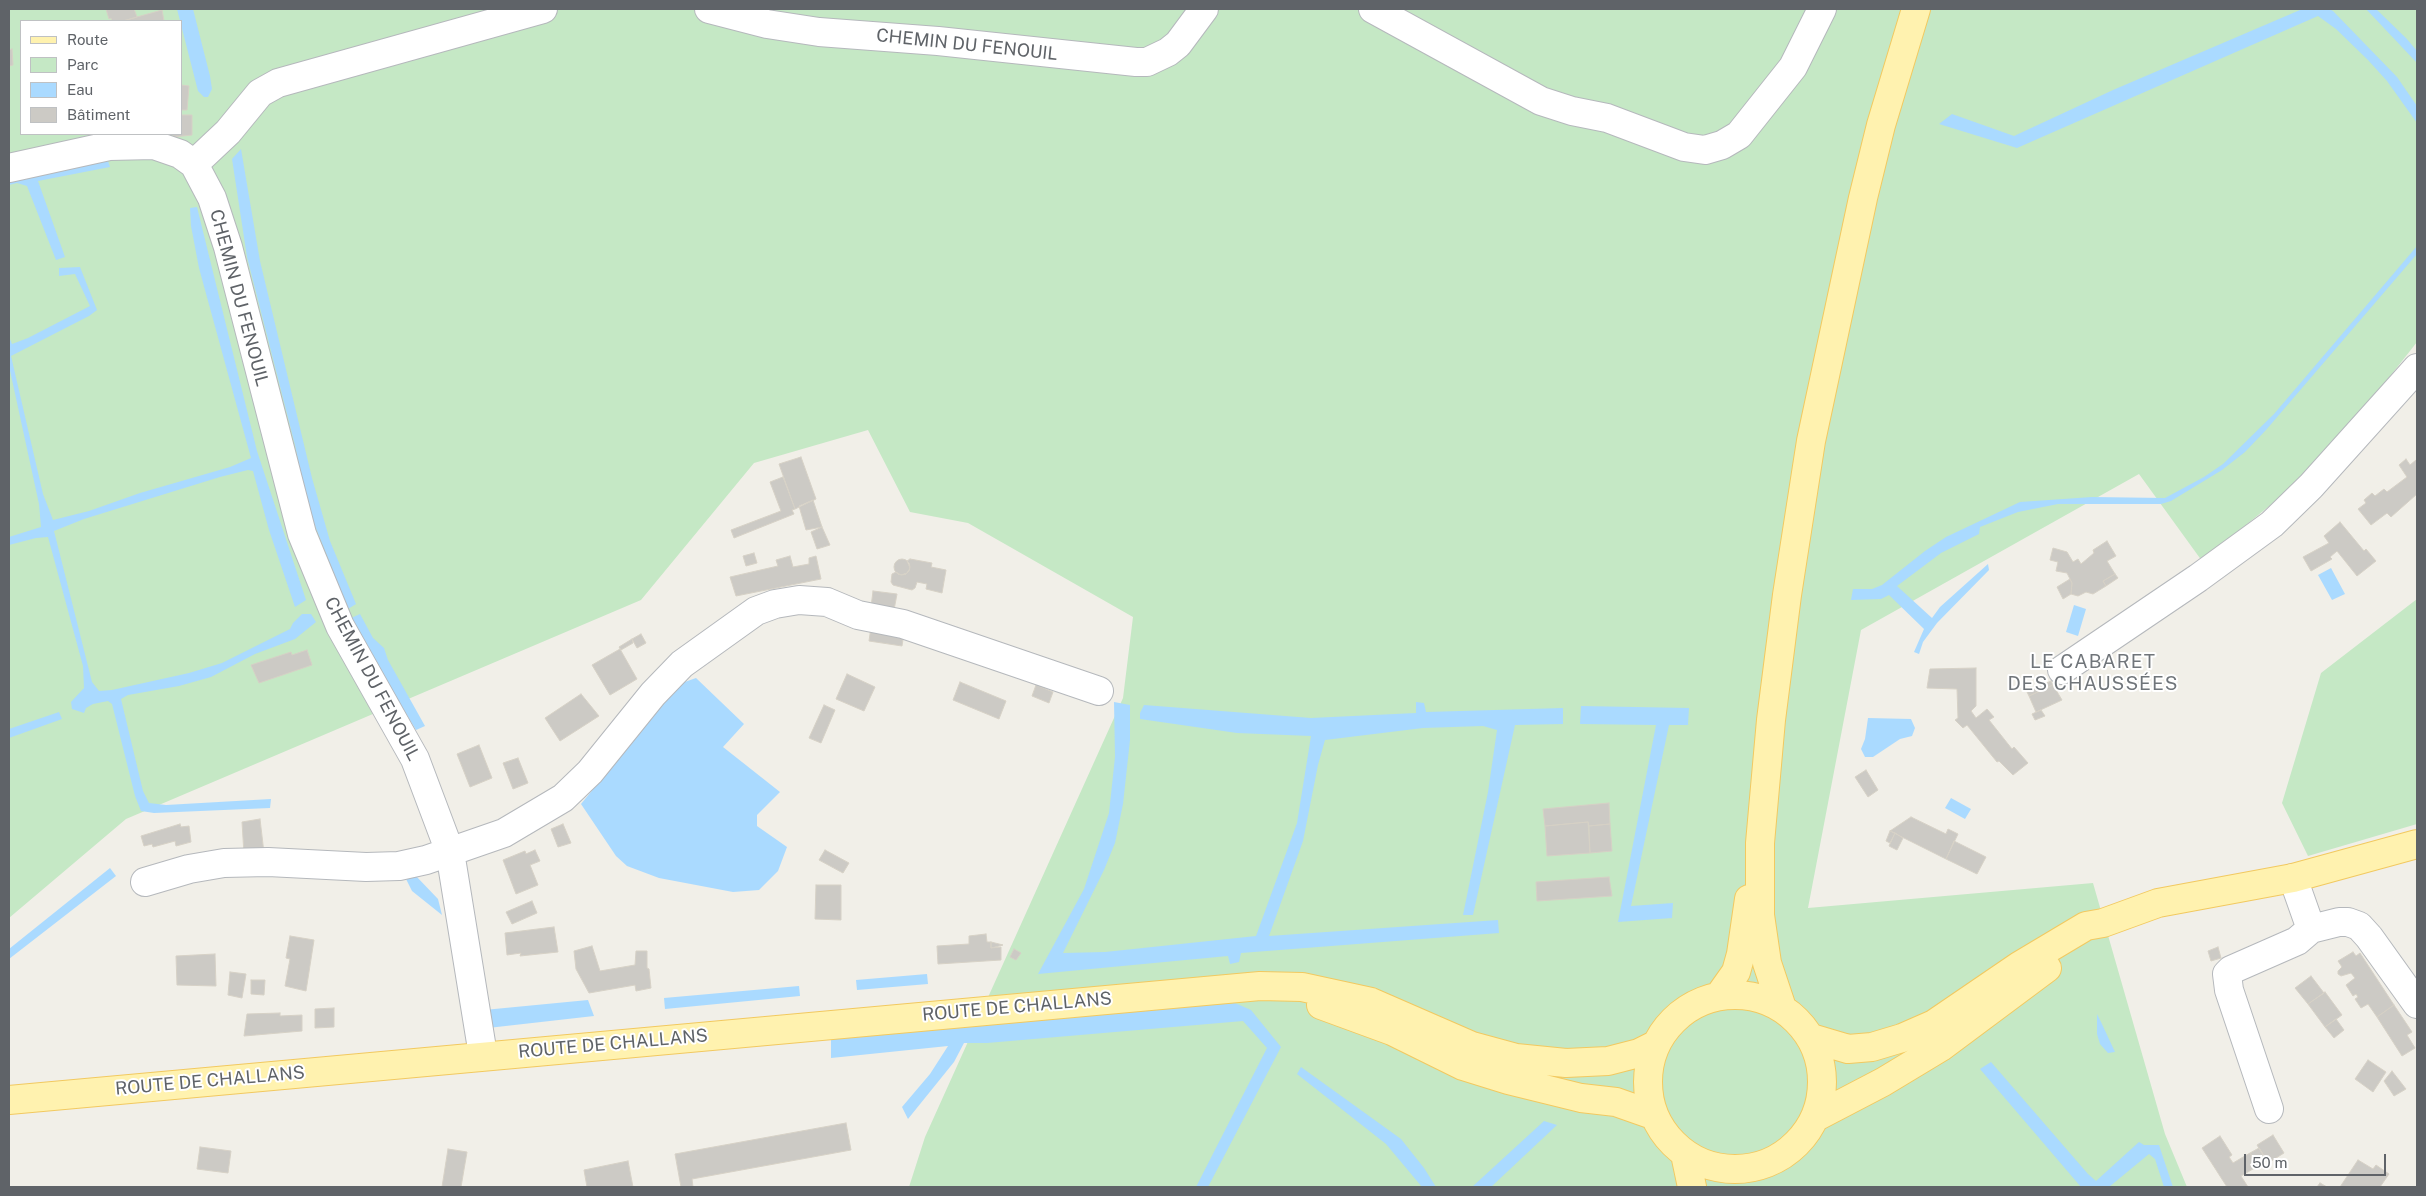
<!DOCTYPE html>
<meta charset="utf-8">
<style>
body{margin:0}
#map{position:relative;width:2426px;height:1196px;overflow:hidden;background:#f1efe8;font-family:"Public Sans",sans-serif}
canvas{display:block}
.frame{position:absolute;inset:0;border:10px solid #5f6368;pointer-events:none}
.legend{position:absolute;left:20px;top:20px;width:162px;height:115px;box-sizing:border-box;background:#fff;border:1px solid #bfc1c3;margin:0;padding:6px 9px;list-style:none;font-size:15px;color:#5f6368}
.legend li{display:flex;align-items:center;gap:10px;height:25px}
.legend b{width:25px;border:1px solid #bfc1c3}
.scale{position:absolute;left:2244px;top:1154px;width:142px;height:22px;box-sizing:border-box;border:2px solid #5f6368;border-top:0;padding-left:6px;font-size:15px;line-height:18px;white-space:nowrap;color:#5f6368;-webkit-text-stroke:4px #fff;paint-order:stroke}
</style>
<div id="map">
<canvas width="2426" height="1196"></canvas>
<div class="frame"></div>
<ul class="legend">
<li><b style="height:6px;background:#fff2af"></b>Route</li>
<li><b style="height:14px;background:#c5e8c5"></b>Parc</li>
<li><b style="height:14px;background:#aadaff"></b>Eau</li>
<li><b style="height:14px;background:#cccac5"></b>Bâtiment</li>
</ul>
<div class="scale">50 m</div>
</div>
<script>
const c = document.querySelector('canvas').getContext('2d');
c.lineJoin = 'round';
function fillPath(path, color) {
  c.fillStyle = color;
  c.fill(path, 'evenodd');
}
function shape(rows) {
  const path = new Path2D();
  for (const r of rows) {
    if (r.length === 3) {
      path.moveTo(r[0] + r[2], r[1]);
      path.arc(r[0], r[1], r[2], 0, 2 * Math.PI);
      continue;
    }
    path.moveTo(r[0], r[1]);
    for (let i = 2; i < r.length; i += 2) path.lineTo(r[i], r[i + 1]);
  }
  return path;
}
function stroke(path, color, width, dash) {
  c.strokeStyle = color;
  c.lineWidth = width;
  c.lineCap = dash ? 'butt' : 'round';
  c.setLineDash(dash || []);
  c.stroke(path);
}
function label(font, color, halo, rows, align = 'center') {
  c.font = font + ' "Public Sans",sans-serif';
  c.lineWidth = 4;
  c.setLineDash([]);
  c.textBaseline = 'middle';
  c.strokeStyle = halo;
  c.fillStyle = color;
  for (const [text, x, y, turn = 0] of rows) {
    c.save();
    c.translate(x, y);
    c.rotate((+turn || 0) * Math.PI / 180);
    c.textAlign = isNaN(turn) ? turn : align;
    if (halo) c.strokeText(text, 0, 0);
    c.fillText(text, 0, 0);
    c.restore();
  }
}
fillPath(shape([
 [9,9,2417,9,2417,342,2347,431,2279,498,2202,561,2139,474,1861,630,1808,908,2093,883,2165,1134,2187,1187,909,1187,925,1137,1123,698,1133,617,968,523,910,512,868,430,754,463,641,600,126,819,9,918],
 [21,21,181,21,181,134,21,134],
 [2417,599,2417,824,2308,856,2282,803,2321,673]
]), '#c5e8c5');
fillPath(shape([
 [177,9,193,9,210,76,212,89,208,97,204,97,198,91],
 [2299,9,2329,9,2333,11,2397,77,2417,106,2417,123,2387,81,2368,60,2336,29,2318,16,2017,148,1939,124,1952,114,2014,136,2113,90,2300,10],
 [2366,9,2376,9,2406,38,2417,51,2417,63],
 [241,149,260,261,312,478,330,541,356,604,348,609,308,508,295,445,247,257,232,159],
 [108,161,110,167,38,181,65,257,56,260,27,186,17,183,9,185,9,179,27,179],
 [197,207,257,451,306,600,295,607,269,530,253,471,248,470,220,477,84,519,54,531,92,682,99,691,112,690,189,673,222,663,290,629,293,623,302,614,311,614,316,622,295,639,255,654,211,677,179,686,128,695,121,699,143,791,149,803,166,805,271,799,270,808,154,813,141,811,135,796,112,704,108,701,93,704,86,708,84,713,72,709,71,702,84,688,83,666,48,537,36,538,9,545,9,537,41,527,39,504,9,366,9,337,12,344,28,338,90,306,75,274,59,276,59,268,80,267,97,310,89,316,11,356,43,494,53,520,89,511,140,493,230,467,251,458,199,268,191,226,190,208],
 [2417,246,2417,254,2266,430,2245,452,2222,470,2171,501,2161,504,2058,504,2018,512,1980,527,1979,534,1941,553,1897,586,1932,618,1940,607,1988,564,1989,570,1937,623,1923,642,1919,654,1914,652,1924,629,1889,595,1881,599,1851,600,1853,589,1872,589,1882,585,1925,551,1946,537,2020,502,2092,497,2165,498,2204,477,2223,464,2274,414],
 [2331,568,2345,594,2332,600,2318,575],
 [2074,605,2086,609,2078,636,2066,632],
 [360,614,373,638,384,648,388,660,425,726,416,730,370,655,349,619],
 [696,678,744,724,723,747,780,792,757,815,757,826,787,847,778,871,759,890,733,892,659,878,627,866,616,856,581,804,679,684],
 [1114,702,1130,705,1130,740,1123,804,1115,843,1104,870,1063,953,1105,952,1256,936,1297,823,1311,736,1237,733,1140,719,1140,713,1144,705,1311,718,1416,713,1416,702,1424,703,1426,712,1563,708,1563,724,1515,725,1473,915,1463,915,1488,792,1497,730,1483,726,1423,728,1325,740,1318,765,1303,841,1269,936,1498,920,1499,933,1241,953,1239,962,1230,964,1228,956,1038,974,1084,889,1109,813,1115,757],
 [1581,706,1689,708,1688,725,1669,725,1631,906,1673,903,1672,918,1618,922,1656,725,1580,724],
 [59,712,62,719,9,738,9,729],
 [1868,718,1911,719,1915,728,1912,736,1900,739,1873,757,1865,757,1861,749,1865,739],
 [1951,798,1971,809,1965,819,1945,808],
 [110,868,116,876,9,959,9,949],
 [403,873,416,876,438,899,442,915,412,891],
 [927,974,928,984,857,990,856,980],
 [799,986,800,996,665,1009,664,998],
 [588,1000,594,1016,488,1028,484,1010],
 [1235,1003,1251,1010,1281,1047,1208,1187,1196,1187,1267,1048,1243,1021,987,1043,964,1043,954,1062,908,1119,902,1107,930,1074,948,1046,831,1058,831,1038],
 [2097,1014,2101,1022,2115,1052,2108,1053,2100,1044,2097,1034],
 [1991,1062,2088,1174,2096,1181,2139,1142,2144,1145,2159,1145,2173,1187,2164,1187,2155,1159,2149,1154,2109,1187,2081,1187,1980,1069],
 [1301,1067,1401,1139,1424,1168,1436,1187,1422,1187,1386,1144,1297,1074],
 [1544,1121,1557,1125,1491,1187,1472,1187]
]), '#aadaff');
const building = shape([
 [106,9,134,9,137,17,123,21,112,21,111,18,109,19,106,9],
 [162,10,164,21,123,21,137,17,162,10],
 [12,49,13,65,9,66,9,50,12,49],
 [181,85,189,86,187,110,181,110,181,85],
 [181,115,192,115,192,135,173,137,173,134,181,134,181,115],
 [801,457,816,499,795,509,779,464,801,457],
 [2406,459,2410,465,2416,460,2417,462,2417,494,2391,517,2387,513,2371,525,2358,509,2366,503,2364,500,2372,493,2375,496,2384,489,2387,492,2407,477,2399,465,2406,459],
 [783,477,795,509,792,510,794,514,734,538,731,530,781,511,770,482,783,477],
 [813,500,822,527,806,530,799,506,813,500],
 [2340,522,2364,551,2366,549,2376,561,2357,576,2337,551,2330,557,2332,559,2311,571,2303,557,2329,543,2324,536,2340,522],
 [822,527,830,545,817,549,811,532,822,527],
 [2107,541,2116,556,2107,561,2115,574,2103,581,2106,586,2093,594,2086,592,2078,596,2071,594,2072,583,2067,573,2056,571,2058,562,2050,560,2053,548,2067,552,2073,562,2078,559,2081,564,2094,553,2093,550,2107,541],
 [754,553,757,563,746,566,743,556,754,553],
 [790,556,793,567,809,564,809,558,816,556,821,579,736,596,730,577,778,566,776,560,790,556],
 [910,559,932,563,931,567,946,570,942,593,926,589,927,584,917,582,915,588,912,590,893,585,891,582,892,574,896,572,901,575,907,573,910,568,907,561,910,559],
 [902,567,8],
 [2115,574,2118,578,2106,586,2103,581,2115,574],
 [2070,579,2072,583,2071,594,2063,599,2057,587,2070,579],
 [873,591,897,594,894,610,871,607,873,591],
 [871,627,904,633,902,646,869,641,871,627],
 [641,634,646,643,637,648,632,639,641,634],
 [632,639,633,643,621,650,619,647,632,639],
 [620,649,637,679,610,695,592,665,620,649],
 [307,650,312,665,259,683,251,665,291,652,292,655,307,650],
 [1976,668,1976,706,1971,711,1976,718,1987,709,1994,717,1989,720,2012,749,2014,747,2028,763,2013,775,1999,761,1997,762,1967,725,1963,728,1955,720,1958,718,1957,689,1927,688,1930,669,1976,668],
 [847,674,875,687,864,711,836,699,847,674],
 [2051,681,2053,685,2029,696,2027,692,2051,681],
 [960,682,1006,701,999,719,953,700,960,682],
 [1036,685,1053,692,1049,703,1032,696,1036,685],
 [2053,685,2062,700,2036,712,2029,696,2053,685],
 [581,694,599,716,560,741,545,718,581,694],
 [824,705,835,710,821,743,809,738,824,705],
 [2041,710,2045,716,2035,720,2032,714,2041,710],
 [479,745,492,778,470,787,457,754,479,745],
 [518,758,528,783,513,789,503,763,518,758],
 [1866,770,1878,790,1868,797,1855,777,1866,770],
 [1609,803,1610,824,1589,826,1588,822,1545,826,1543,809,1609,803],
 [1911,817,1946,834,1948,829,1958,834,1946,859,1890,831,1911,817],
 [260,819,264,853,244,854,242,822,260,819],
 [1588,822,1590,853,1547,856,1545,826,1588,822],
 [180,824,181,827,189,826,191,842,176,846,175,841,153,847,152,844,144,846,141,836,180,824],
 [563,824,571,843,558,847,551,829,563,824],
 [1610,824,1612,851,1590,853,1589,826,1610,824],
 [1890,831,1895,833,1890,843,1886,841,1890,831],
 [1895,833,1903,838,1897,850,1889,846,1895,833],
 [1954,841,1986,857,1977,874,1946,859,1954,841],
 [535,850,540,861,530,865,538,885,516,894,503,860,525,851,526,854,535,850],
 [825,850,849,863,843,873,819,860,825,850],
 [1609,877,1612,896,1537,901,1536,882,1609,877],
 [816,885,841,885,841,920,815,919,816,885],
 [532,901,537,913,512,924,506,912,532,901],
 [554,927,558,952,520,956,521,953,507,955,505,933,554,927],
 [986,934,987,942,991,942,991,948,1001,947,1001,960,938,964,937,946,969,944,969,936,986,934],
 [290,936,314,940,306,991,285,986,290,959,286,958,290,936],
 [991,942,1003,945,991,948,991,942],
 [592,946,600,971,635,965,636,951,647,951,647,968,649,969,651,988,636,991,635,985,589,993,576,969,574,951,592,946],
 [2218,947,2221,958,2211,961,2208,951,2218,947],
 [1014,949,1021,953,1016,960,1010,957,1014,949],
 [2353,952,2356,956,2360,953,2394,1005,2377,1017,2368,1004,2361,1008,2355,999,2358,997,2356,994,2353,996,2346,985,2355,978,2351,973,2341,976,2338,974,2338,971,2342,967,2338,961,2353,952],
 [215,954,216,986,177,985,176,956,215,954],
 [230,972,246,974,242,998,228,995,230,972],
 [2311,976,2324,993,2308,1004,2295,988,2311,976],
 [251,980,265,980,264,995,251,994,251,980],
 [2325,992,2342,1015,2325,1027,2308,1004,2325,992],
 [2394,1005,2412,1032,2407,1035,2415,1048,2402,1056,2377,1017,2394,1005],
 [334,1008,334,1027,315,1028,315,1009,334,1008],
 [280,1013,280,1016,302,1015,302,1031,244,1036,247,1014,280,1013],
 [2336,1019,2344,1030,2334,1038,2325,1027,2336,1019],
 [2368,1060,2386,1072,2373,1092,2355,1079,2368,1060],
 [2392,1071,2406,1089,2394,1096,2384,1081,2392,1071],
 [846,1123,851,1150,692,1179,693,1187,681,1187,675,1154,846,1123],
 [2273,1135,2284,1153,2268,1163,2257,1145,2273,1135],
 [2220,1136,2232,1155,2229,1157,2233,1163,2250,1153,2258,1166,2241,1176,2248,1187,2227,1187,2202,1148,2220,1136],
 [200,1147,231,1151,228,1173,197,1169,200,1147],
 [2259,1148,2267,1160,2258,1166,2250,1153,2259,1148],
 [448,1149,467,1152,461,1187,442,1187,448,1149],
 [2358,1160,2373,1169,2376,1165,2389,1174,2380,1187,2340,1187,2358,1160],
 [628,1161,633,1187,587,1187,584,1170,628,1161],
 [2320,1183,2327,1187,2317,1187,2320,1183]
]);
fillPath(building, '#cccac5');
stroke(building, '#d6d1c6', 1);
const minor = shape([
 [709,9,767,24,819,32,938,41,1136,62,1147,62,1168,52,1178,44,1204,9],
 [1373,9,1541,101,1572,111,1607,118,1684,147,1705,150,1722,145,1739,135,1793,67,1822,9],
 [194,164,228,132,260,93,278,83,543,9],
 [9,168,109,146,154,145,180,154,194,164,212,198,228,247,302,534,340,626,415,759,450,852,483,1055],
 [2062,670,2198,578,2272,524,2311,486,2417,368],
 [2293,878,2311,929],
 [145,882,189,869,224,863,268,862,366,867,399,866,426,860,504,833,563,798,590,772,653,694,682,664,756,611,775,604,799,600,827,602,858,615,903,624,1099,691],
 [2269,1109,2229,990,2227,974,2231,970,2297,941,2311,929,2339,922,2348,922,2359,926,2369,937,2417,1004]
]);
const major = shape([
 [1735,1082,87],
 [1719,996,1736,972,1741,954,1749,899],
 [1321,1005,1392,1031,1463,1066,1508,1080,1581,1098,1616,1102,1653,1115],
 [1782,1008,1767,963,1760,915,1760,843,1771,720,1787,595,1811,441,1863,198,1881,125,1916,9],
 [1811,1038,1848,1049,1872,1047,1902,1038,1934,1024,2019,966,2086,926,2103,923,2158,903,2293,878,2417,844],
 [9,1100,1260,986,1302,987,1371,1002,1472,1046,1516,1058,1566,1063,1608,1061,1639,1053,1655,1045],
 [1816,1117,1883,1082,1941,1047,2047,968],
 [1685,1154,1692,1187]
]);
stroke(minor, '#b5b8bc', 30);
stroke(major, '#f2c960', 30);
stroke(minor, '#fff', 28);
stroke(major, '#fff2af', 28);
label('18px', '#5f6368', '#fff', [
 ["CHEMIN DU FENOUIL",967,45,6],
 ["CHEMIN DU FENOUIL",239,298,75],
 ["CHEMIN DU FENOUIL",372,679,62],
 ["ROUTE DE CHALLANS",1017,1007,-5],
 ["ROUTE DE CHALLANS",613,1044,-5],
 ["ROUTE DE CHALLANS",210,1081,-5]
]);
c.letterSpacing = '1px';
label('19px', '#70757a', '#fff', [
 ["LE CABARET",2093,662],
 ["DES CHAUSSÉES",2093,684]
]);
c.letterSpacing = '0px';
</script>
